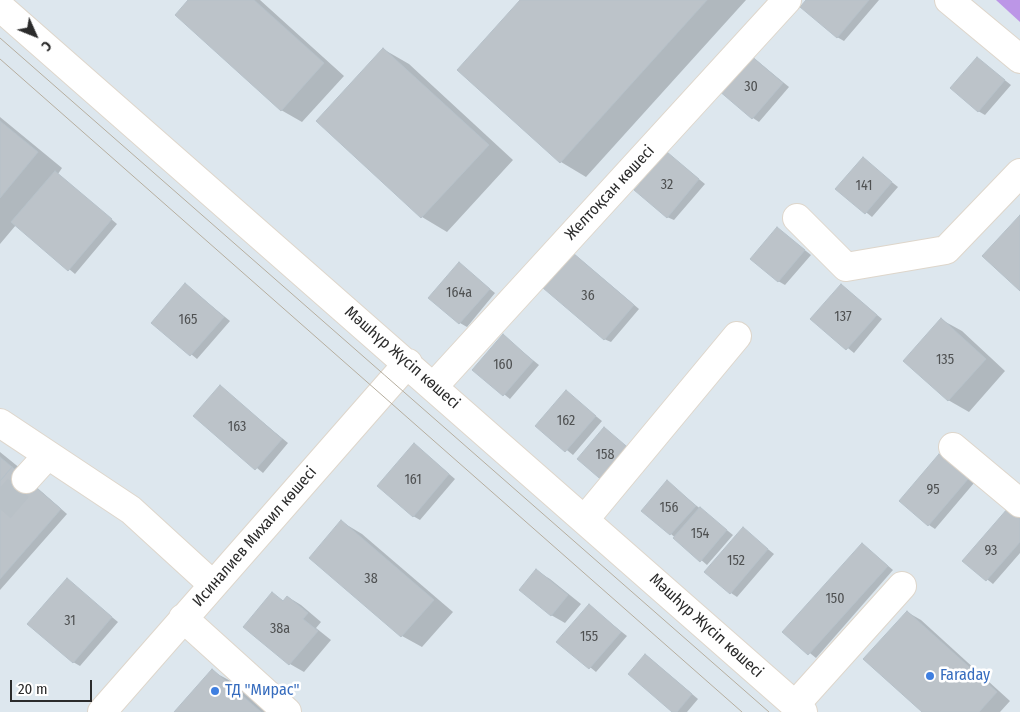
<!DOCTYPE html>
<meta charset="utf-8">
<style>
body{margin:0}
#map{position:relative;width:1020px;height:712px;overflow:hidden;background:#dde7ee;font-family:"Fira Sans Condensed",sans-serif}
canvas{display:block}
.north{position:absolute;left:10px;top:10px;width:50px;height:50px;-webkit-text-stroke:4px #fff;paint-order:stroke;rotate:134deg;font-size:14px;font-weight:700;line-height:20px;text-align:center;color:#2b2b2b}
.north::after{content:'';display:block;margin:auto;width:18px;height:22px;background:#2b2b2b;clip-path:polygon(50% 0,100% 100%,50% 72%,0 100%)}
.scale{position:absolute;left:10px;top:680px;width:82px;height:22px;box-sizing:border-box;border:2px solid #2b2b2b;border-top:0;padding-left:6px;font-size:15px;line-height:18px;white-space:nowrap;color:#2b2b2b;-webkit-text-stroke:4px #fff;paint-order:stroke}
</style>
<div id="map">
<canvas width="1020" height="712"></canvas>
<div class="north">С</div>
<div class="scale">20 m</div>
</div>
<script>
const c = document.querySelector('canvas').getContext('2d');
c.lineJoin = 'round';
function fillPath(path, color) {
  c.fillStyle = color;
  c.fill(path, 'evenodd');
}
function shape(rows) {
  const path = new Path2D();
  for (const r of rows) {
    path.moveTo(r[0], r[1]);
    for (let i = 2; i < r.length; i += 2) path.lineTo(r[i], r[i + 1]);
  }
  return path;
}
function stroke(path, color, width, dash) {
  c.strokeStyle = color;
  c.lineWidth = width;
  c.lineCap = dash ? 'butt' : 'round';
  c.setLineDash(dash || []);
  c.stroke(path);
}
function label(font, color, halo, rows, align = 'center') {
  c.font = font + ' "Fira Sans Condensed",sans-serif';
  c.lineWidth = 5;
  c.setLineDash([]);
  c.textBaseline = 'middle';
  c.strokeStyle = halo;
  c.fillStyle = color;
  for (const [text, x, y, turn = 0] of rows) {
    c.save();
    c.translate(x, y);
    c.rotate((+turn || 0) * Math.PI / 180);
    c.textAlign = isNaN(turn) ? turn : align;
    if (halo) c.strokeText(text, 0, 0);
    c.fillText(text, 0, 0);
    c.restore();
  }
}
fillPath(shape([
 [996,0,1020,0,1020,22]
]), '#bc96e7');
fillPath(shape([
 [190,0,260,0,344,76,302,122,281,110],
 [522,0,746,0,586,177,561,162,458,70],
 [807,0,879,0,844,41,837,37],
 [383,49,409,64,513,160,447,232,422,217],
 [750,55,789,87,759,122,753,118],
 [977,58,1011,85,985,115,978,111],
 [0,117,62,168,58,174,117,224,75,274,16,225,0,244],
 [668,154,705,184,674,220,667,217],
 [863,159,898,187,872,217,837,189],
 [777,228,811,255,785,285,778,281],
 [574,254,639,309,611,342,604,339],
 [459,264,495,293,467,327,460,323],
 [186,285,230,321,197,359,153,323],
 [841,285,882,319,854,353,812,319],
 [942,320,962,331,1005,371,969,412,948,400],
 [503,336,539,365,510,399,474,370],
 [220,387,288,443,263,473,194,416],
 [566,392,602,421,573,455,537,426],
 [420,449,455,479,420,520,413,516],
 [0,452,37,482,34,485,67,514,0,590],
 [939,455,974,483,935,529,929,525],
 [667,482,733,535,707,565,643,510],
 [1015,513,1020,518,1020,553,993,584,964,561],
 [342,522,362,534,453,612,422,647,402,636,311,558],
 [743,529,774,554,737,597,731,593],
 [862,544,893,570,816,658,784,632],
 [537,571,550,579,581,604,565,623,551,615],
 [67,580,118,622,80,666,73,662],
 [272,594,284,601,288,597,301,605,321,622,316,628,331,640,304,672,290,664,245,626],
 [589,606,627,636,596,672,558,641],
 [907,612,921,620,1010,701,1000,712,924,712],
 [646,655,698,699,687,712,674,712],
 [212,671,238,685,268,712,176,712]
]), '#0003');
const building = shape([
 [188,0,254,0,324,63,281,111,175,15,188,0],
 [520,0,707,0,560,163,457,70,520,0],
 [806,0,869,0,837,38,800,7,806,0],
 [383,48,489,145,421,218,316,121,383,48],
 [749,54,783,83,752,119,718,90,749,54],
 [977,57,1005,80,978,112,950,88,977,57],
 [0,121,38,152,0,198,0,121],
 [667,152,699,179,667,218,634,190,667,152],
 [863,157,892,182,865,214,835,189,863,157],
 [55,171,112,219,68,271,11,222,55,171],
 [1020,215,1020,291,982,256,1020,215],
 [777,227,805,250,778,282,750,259,777,227],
 [573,253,634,305,604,340,543,288,573,253],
 [459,262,490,289,459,324,428,298,459,262],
 [185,283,224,317,190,356,151,323,185,283],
 [841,284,877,315,846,350,810,319,841,284],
 [941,318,986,359,948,401,903,361,941,318],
 [503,334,533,361,503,396,472,370,503,334],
 [220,385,282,439,255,470,193,416,220,385],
 [566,390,596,416,565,452,535,426,566,390],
 [604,427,632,451,605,483,577,459,604,427],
 [414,443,449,474,413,517,377,486,414,443],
 [939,454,968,479,928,526,899,501,939,454],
 [0,457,12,467,0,481,0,457],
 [12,467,61,509,0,579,0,481,12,467],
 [667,480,696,506,670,535,641,511,667,480],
 [700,507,727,530,700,562,673,538,700,507],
 [1008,508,1020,518,1020,542,986,581,962,561,1008,508],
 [341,520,434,600,401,637,309,558,341,520],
 [743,527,768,549,730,594,704,572,743,527],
 [862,543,888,566,808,655,782,632,862,543],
 [536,569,568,595,551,616,519,590,536,569],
 [67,578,112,617,73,663,27,624,67,578],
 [272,592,283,601,287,596,308,613,303,619,318,631,289,665,243,627,272,592],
 [589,604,621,632,589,669,556,642,589,604],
 [907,611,997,692,979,712,922,712,863,659,907,611],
 [645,654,692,694,677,712,672,712,628,674,645,654],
 [212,669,261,712,174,712,212,669]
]);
fillPath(building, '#bcc3c9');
stroke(building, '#b6c1c9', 1);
stroke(shape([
 [0,509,26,479]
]), '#b9c1c7', 28, [28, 14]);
const minor = shape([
 [949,0,1020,59],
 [0,7,803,712],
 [797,218,846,267,946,250,1020,173],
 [434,386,787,0],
 [0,423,131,510,213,585],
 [953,447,1020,503],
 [26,479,47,456],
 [585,519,737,336],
 [183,618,287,712],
 [795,705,902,586],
 [102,712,408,363]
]);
stroke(minor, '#ded6cb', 30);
stroke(minor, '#fff', 28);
stroke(shape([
 [0,38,769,712],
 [0,59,742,712]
]), '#b6ae9f', 1);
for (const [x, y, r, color] of [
 [930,676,5,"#3f7fe0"],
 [215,691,5,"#3f7fe0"]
]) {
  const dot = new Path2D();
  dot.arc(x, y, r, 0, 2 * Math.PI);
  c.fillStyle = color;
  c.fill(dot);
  stroke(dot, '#fff', 2);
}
label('14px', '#4f5152', null, [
 ["30",751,87],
 ["32",667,185],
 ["141",864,186],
 ["164а",459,293],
 ["36",588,296],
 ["137",843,317],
 ["165",188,320],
 ["135",945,360],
 ["160",503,365],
 ["162",566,421],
 ["163",237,427],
 ["158",605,455],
 ["161",413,480],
 ["95",933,490],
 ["156",669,508],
 ["154",700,534],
 ["93",991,551],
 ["152",736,561],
 ["38",371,579],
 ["150",835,599],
 ["31",70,621],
 ["38а",280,629],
 ["155",589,637]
]);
label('16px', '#2b2b2b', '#fff', [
 ["Желтоқсан көшесі",610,193,-47],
 ["Мәшһүр Жүсіп көшесі",402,358,41],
 ["Исиналиев Михаил көшесі",255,537,-49],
 ["Мәшһүр Жүсіп көшесі",706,626,42]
]);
label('16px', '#366cbe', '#fff', [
 ["Faraday",940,676],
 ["ТД \"Мирас\"",225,691]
], 'left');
</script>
